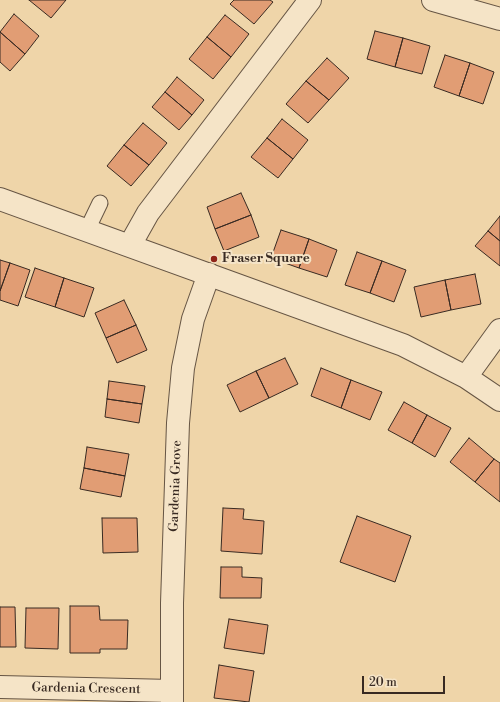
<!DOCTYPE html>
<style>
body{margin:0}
#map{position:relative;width:500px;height:702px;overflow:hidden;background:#efd5a9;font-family:"Libre Bodoni",serif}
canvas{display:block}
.scale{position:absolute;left:362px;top:676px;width:83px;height:18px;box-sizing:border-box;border:2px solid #382a22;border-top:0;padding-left:5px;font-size:12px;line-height:14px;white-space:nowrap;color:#382a22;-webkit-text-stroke:3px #f5e4c7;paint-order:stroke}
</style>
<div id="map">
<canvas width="500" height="702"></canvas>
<div class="scale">20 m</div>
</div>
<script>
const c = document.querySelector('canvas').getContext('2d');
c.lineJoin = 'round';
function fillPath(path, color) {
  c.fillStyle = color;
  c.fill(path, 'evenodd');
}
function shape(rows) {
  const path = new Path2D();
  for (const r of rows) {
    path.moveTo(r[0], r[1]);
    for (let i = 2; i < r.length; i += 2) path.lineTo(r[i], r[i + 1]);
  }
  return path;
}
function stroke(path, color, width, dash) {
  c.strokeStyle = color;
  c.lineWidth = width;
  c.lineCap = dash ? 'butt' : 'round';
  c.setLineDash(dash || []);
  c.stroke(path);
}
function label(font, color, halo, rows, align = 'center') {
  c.font = font + ' "Libre Bodoni",serif';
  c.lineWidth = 4;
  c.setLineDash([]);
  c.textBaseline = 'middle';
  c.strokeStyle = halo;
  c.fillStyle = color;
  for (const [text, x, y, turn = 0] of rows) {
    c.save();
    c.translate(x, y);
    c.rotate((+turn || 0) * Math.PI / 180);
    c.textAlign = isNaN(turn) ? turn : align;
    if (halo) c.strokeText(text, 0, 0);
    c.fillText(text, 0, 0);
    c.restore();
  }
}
const building = shape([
 [29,0,66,0,51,18,29,0],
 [234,0,270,0,273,2,254,24,230,4,234,0],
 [14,14,39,36,25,54,0,32,14,14],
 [225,15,249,34,231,57,207,37,225,15],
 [375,31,403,38,395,67,367,59,375,31],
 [0,32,25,54,10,71,0,62,0,32],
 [207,37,231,57,213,79,189,59,207,37],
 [403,38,430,46,422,74,395,67,403,38],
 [445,55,470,63,459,96,434,87,445,55],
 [327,58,349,78,329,100,306,81,327,58],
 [470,63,494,72,483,104,459,96,470,63],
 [177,77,204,100,192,115,165,92,177,77],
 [306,81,329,100,308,123,286,104,306,81],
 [165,92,192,115,179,130,152,107,165,92],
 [282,119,308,140,293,159,267,138,282,119],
 [143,123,167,143,149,165,124,145,143,123],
 [267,138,293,159,278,178,251,157,267,138],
 [124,145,149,165,131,186,107,166,124,145],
 [241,193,251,215,215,229,207,207,241,193],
 [251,215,259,237,224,251,215,229,251,215],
 [500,216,500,241,488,231,500,216],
 [281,230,309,239,299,268,271,258,281,230],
 [488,231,500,241,500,266,475,246,488,231],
 [309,239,337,250,327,277,299,268,309,239],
 [357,252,382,261,370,293,345,285,357,252],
 [0,260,10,263,0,291,0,260],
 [382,261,406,270,394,302,370,293,382,261],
 [10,263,30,270,18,306,0,300,0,291,10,263],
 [35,268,64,278,55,307,25,297,35,268],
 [475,274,481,304,451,310,445,280,475,274],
 [64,278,94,288,84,317,55,307,64,278],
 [445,280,451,310,421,317,414,287,445,280],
 [124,300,136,325,106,338,95,313,124,300],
 [136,325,147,350,117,363,106,338,136,325],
 [285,358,298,384,269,398,256,371,285,358],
 [321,368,351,380,341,408,311,396,321,368],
 [256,371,269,398,240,412,227,385,256,371],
 [351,380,382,392,370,420,341,408,351,380],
 [109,381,145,386,142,404,107,399,109,381],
 [107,399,142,404,139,423,105,417,107,399],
 [404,402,427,415,412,443,388,430,404,402],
 [427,415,451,428,435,457,412,443,427,415],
 [469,438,494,459,475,482,450,462,469,438],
 [87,447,129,454,125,476,84,468,87,447],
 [494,459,500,463,500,502,475,482,494,459],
 [84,468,125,476,121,497,80,489,84,468],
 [223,508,244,509,243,519,264,521,262,554,221,551,223,508],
 [357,516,411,536,395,582,340,562,357,516],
 [102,518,137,518,138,552,103,553,102,518],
 [221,567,242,567,242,577,262,578,261,598,220,598,221,567],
 [70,606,99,606,100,620,128,620,127,649,100,649,100,653,70,653,70,606],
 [0,607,15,607,16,647,0,647,0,607],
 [26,608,59,608,58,649,25,648,26,608],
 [229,619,268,625,264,654,224,648,229,619],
 [219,665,254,671,249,702,214,698,219,665]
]);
fillPath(building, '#e19d74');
stroke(building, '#382a22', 1);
const lane = shape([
 [87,230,100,203]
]);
const street = shape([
 [433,0,500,19],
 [0,199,403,345,466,377,500,400],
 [130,245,148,213,310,0],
 [466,377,500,330],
 [0,687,172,691],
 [172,702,172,603,178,423,183,368,193,319,209,274]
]);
stroke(lane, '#654', 17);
stroke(street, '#654', 24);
stroke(lane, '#f5e4c7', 15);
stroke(street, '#f5e4c7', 22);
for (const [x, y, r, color] of [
 [214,259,4,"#8f2418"]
]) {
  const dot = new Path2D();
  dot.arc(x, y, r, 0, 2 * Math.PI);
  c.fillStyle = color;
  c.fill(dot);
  stroke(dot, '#f5e4c7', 1.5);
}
label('bold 13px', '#382a22', '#f5e4c7', [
 ["Fraser Square",222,259]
], 'left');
label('13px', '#382a22', '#f5e4c7', [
 ["Gardenia Grove",176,486,-88],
 ["Gardenia Crescent",86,689,1]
]);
</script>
